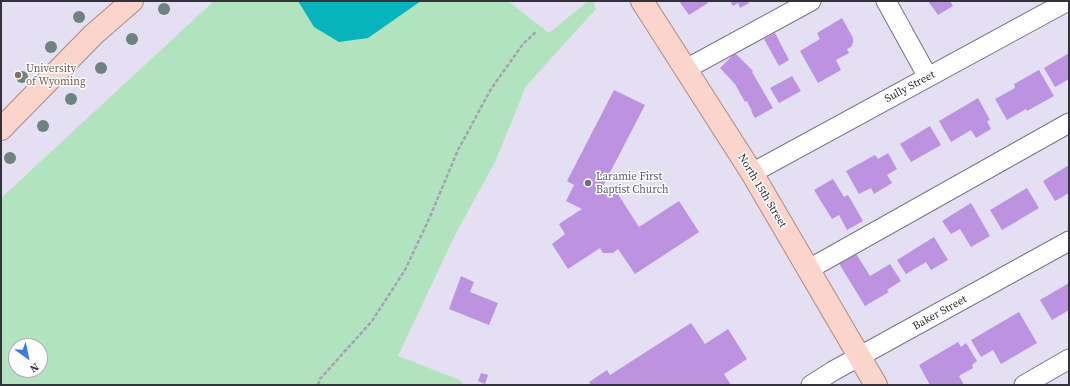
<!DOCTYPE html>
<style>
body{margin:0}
#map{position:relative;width:1070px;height:386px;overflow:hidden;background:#e4dff3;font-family:"Source Serif 4",serif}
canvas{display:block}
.frame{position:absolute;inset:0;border:2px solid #333139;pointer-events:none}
.north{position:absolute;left:8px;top:338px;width:40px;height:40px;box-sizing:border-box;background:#fff;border:1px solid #adadb0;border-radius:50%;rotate:147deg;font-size:11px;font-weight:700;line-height:16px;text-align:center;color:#333139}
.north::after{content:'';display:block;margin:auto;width:14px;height:18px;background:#3d79e9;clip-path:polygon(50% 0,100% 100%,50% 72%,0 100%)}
</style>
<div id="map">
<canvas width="1070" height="386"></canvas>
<div class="frame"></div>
<div class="north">N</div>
</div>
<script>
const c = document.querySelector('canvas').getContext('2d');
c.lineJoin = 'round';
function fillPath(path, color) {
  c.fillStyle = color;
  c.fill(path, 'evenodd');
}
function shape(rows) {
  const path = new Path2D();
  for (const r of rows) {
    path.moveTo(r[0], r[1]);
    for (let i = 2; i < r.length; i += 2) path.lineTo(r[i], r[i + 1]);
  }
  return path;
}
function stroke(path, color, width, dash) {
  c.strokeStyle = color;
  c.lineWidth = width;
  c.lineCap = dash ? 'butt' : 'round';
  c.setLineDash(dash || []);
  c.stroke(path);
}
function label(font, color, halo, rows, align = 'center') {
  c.font = font + ' "Source Serif 4",serif';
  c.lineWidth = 3;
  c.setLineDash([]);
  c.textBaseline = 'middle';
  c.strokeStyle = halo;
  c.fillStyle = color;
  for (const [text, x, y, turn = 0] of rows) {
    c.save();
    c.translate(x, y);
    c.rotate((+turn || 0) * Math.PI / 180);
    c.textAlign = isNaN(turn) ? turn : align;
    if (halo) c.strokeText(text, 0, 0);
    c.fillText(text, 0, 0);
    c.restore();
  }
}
fillPath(shape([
 [214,1,508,1,549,33,588,1,593,1,596,9,526,86,496,160,454,237,398,356,460,380,464,385,1,385,1,198],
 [16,346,40,346,40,370,16,370]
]), '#b1e4be');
fillPath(shape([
 [298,1,421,1,368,38,339,42,314,27]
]), '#08b4bb');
fillPath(shape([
 [679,1,707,1,708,3,689,15],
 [730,1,748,1,749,3,740,8,738,3,733,6],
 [928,1,950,1,953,6,938,15],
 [842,18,853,38,853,43,851,47,847,49,849,53,836,60,841,70,818,83,800,51,820,39,817,33],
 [775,33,789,60,779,66,764,39],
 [735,53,753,71,752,72,773,108,755,118,751,111,752,111,747,101,745,102,735,84,720,68],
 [1069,53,1069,79,1055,87,1044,68],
 [1039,70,1054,96,1027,111,1026,109,1007,120,995,99,1015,88,1014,84],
 [792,76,801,91,779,103,770,88],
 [614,90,645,105,603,186,614,188,639,227,679,201,699,232,635,274,618,249,613,253,603,253,600,248,568,269,552,244,565,234,559,224,582,209,566,201,574,185,567,181],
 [978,98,990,120,987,121,991,129,976,138,971,130,951,142,939,121],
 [930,126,941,145,911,162,900,144],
 [888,153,897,169,887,175,892,183,874,194,871,188,859,194,846,171,875,155,878,159],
 [1069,165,1069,193,1055,201,1043,181],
 [833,179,844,197,848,195,863,221,847,230,839,215,832,219,814,190],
 [1027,188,1039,208,1002,230,990,210],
 [971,203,990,236,971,247,960,229,951,234,942,221],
 [934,237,948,260,931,270,926,262,906,274,897,260],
 [855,252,870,276,890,264,901,281,887,290,889,292,865,306,838,262],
 [461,276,474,282,470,292,498,303,489,325,449,309],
 [1069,283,1069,310,1052,320,1040,300],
 [1019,312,1037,343,1001,364,993,350,981,357,971,340],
 [691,323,705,344,728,329,747,359,724,374,731,385,591,385,589,382,607,370,610,375],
 [958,342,961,347,966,343,977,361,972,365,973,368,959,376,964,385,930,385,919,365],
 [481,373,488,375,485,384,478,381]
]), '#bc93e1');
const minor = shape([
 [886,1,928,77],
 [686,69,811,1],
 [752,173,1068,1],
 [809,269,1069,123],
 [811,385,833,371,1069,241],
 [1024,385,1069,359]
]);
const major = shape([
 [642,1,752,173,876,385],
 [1,129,93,35,132,1]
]);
stroke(minor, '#787586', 21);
stroke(major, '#b18982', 24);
stroke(shape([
 [318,385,320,379,372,321,405,270,429,219,458,150,491,89,523,44,537,31]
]), '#a5a1b1', 2.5, [4, 2]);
stroke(minor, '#fff', 19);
stroke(major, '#f9d5cb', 22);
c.fillStyle = '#70827e';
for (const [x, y] of [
 [164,9],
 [79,17],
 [132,39],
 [51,47],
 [101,68],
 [22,77],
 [71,99],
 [43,126],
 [10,158]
]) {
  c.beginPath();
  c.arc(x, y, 6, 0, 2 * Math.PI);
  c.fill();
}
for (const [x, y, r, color] of [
 [18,75,4,"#8d6e63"],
 [588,183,4,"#6b7280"]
]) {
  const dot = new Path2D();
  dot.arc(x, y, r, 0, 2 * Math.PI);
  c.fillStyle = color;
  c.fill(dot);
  stroke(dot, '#fff', 1.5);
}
label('11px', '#785e54', '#fff', [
 ["University",26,69],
 ["of Wyoming",26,82]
], 'left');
label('11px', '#333139', '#fff', [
 ["Sully Street",910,87,-28],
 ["North 15th Street",762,191,59],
 ["Baker Street",940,313,-29]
]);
label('11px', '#5b616d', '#fff', [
 ["Laramie First",596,177],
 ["Baptist Church",596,190]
], 'left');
</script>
